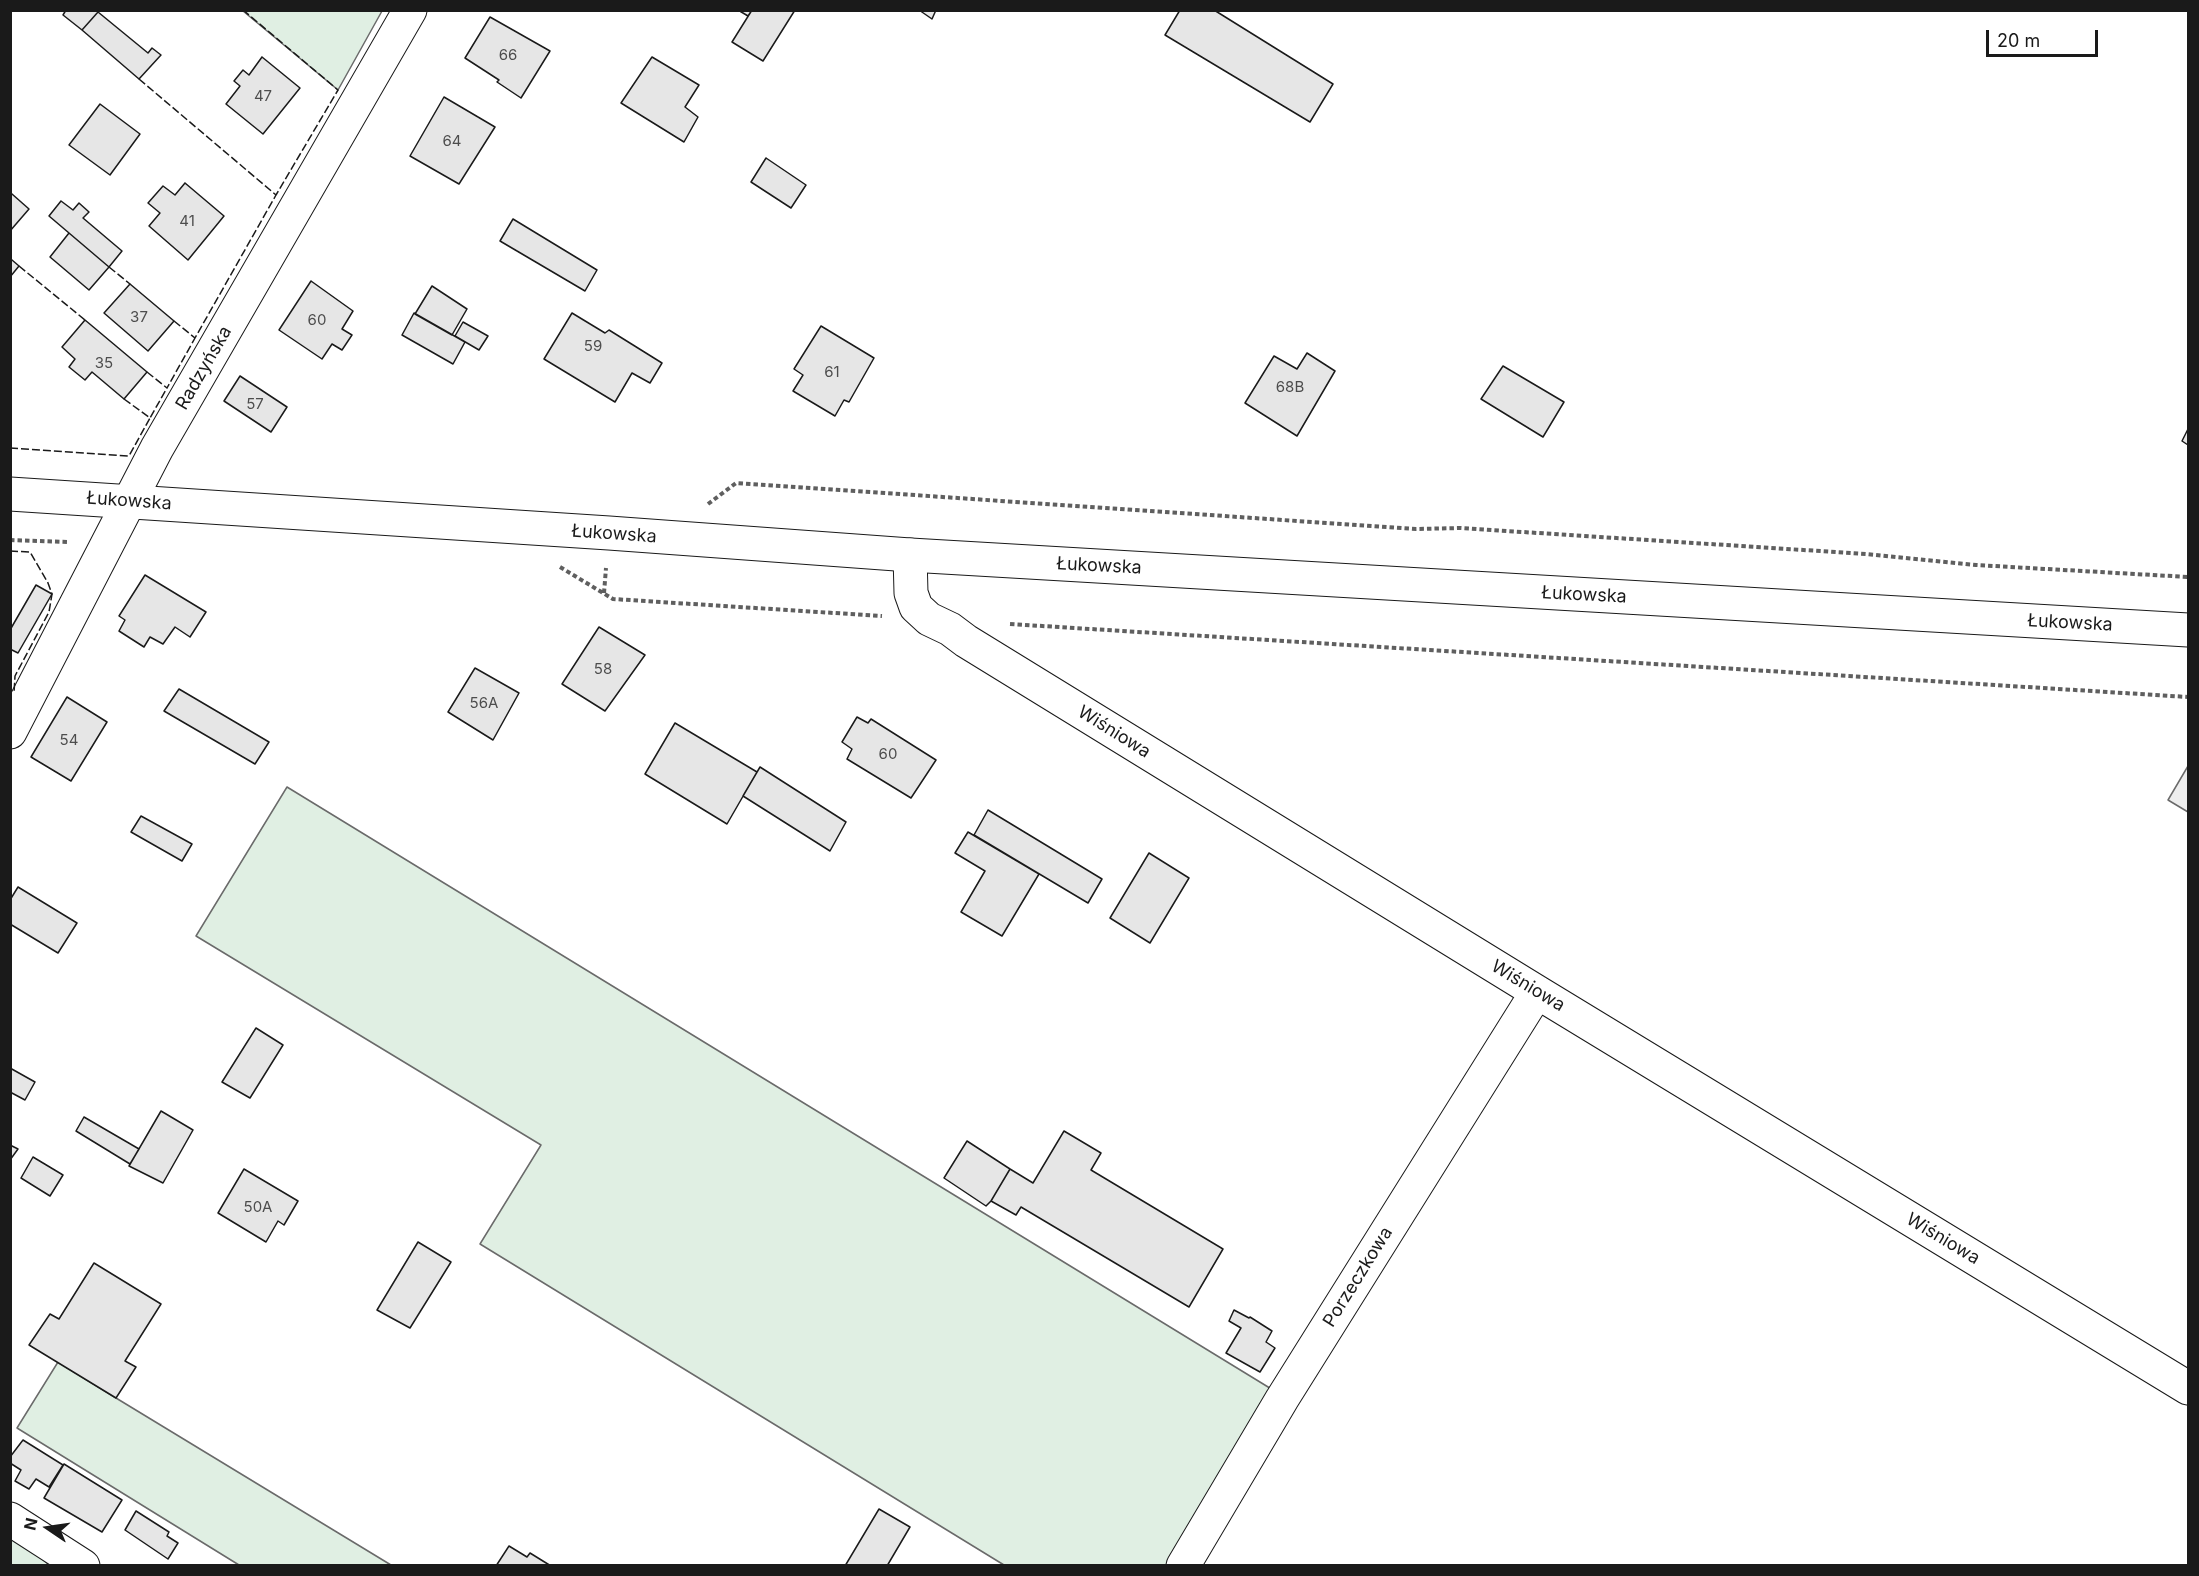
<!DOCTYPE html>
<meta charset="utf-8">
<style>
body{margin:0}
#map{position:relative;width:2199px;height:1576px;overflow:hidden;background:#fff;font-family:Inter,sans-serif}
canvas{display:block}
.frame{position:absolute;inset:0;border:12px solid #1a1a1a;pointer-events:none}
.north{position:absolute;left:18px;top:1498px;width:60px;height:60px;-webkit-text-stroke:4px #fff;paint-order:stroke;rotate:283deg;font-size:16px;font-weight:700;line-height:24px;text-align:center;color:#1a1a1a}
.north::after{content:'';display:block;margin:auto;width:21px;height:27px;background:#1a1a1a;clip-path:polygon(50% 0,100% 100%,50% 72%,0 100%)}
.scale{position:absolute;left:1986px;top:30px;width:112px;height:27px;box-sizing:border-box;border:3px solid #1a1a1a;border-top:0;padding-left:8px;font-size:18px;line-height:21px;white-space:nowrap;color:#1a1a1a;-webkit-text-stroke:4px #fff;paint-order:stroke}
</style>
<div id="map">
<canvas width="2199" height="1576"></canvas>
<div class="frame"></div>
<div class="north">N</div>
<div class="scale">20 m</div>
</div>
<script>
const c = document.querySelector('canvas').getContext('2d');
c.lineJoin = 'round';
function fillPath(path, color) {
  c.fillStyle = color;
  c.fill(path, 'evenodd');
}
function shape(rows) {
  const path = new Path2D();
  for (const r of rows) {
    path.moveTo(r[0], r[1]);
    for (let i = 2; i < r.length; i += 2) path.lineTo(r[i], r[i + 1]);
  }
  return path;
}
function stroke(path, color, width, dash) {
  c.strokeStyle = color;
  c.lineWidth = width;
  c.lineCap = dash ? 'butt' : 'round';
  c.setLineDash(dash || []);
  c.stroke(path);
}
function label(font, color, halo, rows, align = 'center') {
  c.font = font + ' Inter,sans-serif';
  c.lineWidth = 4.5;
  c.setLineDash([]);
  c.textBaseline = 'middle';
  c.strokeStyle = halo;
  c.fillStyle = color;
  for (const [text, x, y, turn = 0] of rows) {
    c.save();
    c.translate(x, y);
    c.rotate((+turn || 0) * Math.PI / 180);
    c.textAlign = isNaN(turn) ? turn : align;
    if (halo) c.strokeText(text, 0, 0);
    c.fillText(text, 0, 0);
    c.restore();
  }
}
const green = shape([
 [243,11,382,11,338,90,243,11],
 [287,787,1273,1390,1169,1565,1004,1565,480,1244,541,1145,196,936,287,787],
 [58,1362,116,1398,391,1565,239,1565,17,1428,58,1362],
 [10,1531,13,1533,49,1565,11,1565,10,1531]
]);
fillPath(green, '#e0efe3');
stroke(green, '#6a6a6a', 1.5);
const parking = shape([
 [2188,766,2188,812,2168,800,2188,766]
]);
fillPath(parking, '#ededed');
stroke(parking, '#6a6a6a', 1.5);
const building = shape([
 [66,10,96,10,98,12,82,30,63,15,66,10],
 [738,10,752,10,748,16,738,10],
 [752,10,795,10,763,61,732,42,752,10],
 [919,10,936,10,932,19,919,10],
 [1180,10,1214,10,1333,84,1310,122,1165,35,1180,10],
 [98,12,148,53,152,48,161,55,139,79,82,30,98,12],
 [490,17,550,51,521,98,497,82,499,80,465,58,490,17],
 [262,57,300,88,263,134,226,104,240,86,234,81,243,70,249,75,262,57],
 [652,57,699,85,685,107,698,117,684,142,621,103,652,57],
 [444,97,495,127,459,184,410,156,444,97],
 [100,104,140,134,110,175,69,145,100,104],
 [766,158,806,185,791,208,751,182,766,158],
 [185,183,224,216,188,260,149,226,160,213,148,203,163,186,175,195,185,183],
 [12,194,29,209,10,231,10,196,12,194],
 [61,201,73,210,79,203,89,212,83,218,122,251,109,267,49,216,61,201],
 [513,219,597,270,585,291,500,241,513,219],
 [69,233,109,267,89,290,50,257,69,233],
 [12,260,19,266,10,277,10,262,12,260],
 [311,281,353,311,342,329,352,335,342,350,332,344,322,359,279,330,311,281],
 [130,284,174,321,148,351,104,313,130,284],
 [432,286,467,309,452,335,415,314,432,286],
 [414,313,465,342,453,364,402,335,414,313],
 [572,313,605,333,609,330,662,363,650,383,632,373,615,402,544,359,572,313],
 [85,320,147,372,124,399,92,372,85,380,69,367,75,359,62,347,85,320],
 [463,322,488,336,479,350,455,336,463,322],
 [821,326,874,358,849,402,844,400,835,416,793,391,803,375,794,369,821,326],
 [1307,353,1335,371,1297,436,1245,403,1274,356,1297,369,1307,353],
 [1503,366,1564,402,1543,437,1481,399,1503,366],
 [240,376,287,407,271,432,224,401,240,376],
 [2188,429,2188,445,2182,441,2188,429],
 [145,575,206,612,190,637,175,627,163,644,150,637,144,647,119,631,125,620,119,616,145,575],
 [36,585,52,594,18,653,10,649,10,630,36,585],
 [599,627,645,655,605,711,562,684,599,627],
 [475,668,519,693,493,740,448,712,475,668],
 [179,689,269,742,255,764,164,711,179,689],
 [67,697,107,722,71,781,31,757,67,697],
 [857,717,868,723,871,719,936,760,911,798,847,759,852,749,842,742,857,717],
 [675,723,757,772,727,824,645,774,675,723],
 [760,767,846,822,830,851,743,796,760,767],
 [988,810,1102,879,1088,903,974,835,988,810],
 [141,816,192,844,182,861,131,832,141,816],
 [968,832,1039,874,1002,936,961,912,985,871,955,853,968,832],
 [1149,853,1189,878,1150,943,1110,918,1149,853],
 [18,887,77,923,58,953,10,924,10,900,18,887],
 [256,1028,283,1045,250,1098,222,1082,256,1028],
 [10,1068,35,1082,25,1100,10,1092,10,1068],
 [161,1111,193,1130,163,1183,129,1166,161,1111],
 [84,1117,139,1149,130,1164,76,1131,84,1117],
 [1064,1131,1101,1153,1091,1170,1223,1249,1189,1307,1021,1207,1016,1215,991,1201,1010,1169,1033,1183,1064,1131],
 [967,1141,1010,1169,991,1201,986,1206,944,1178,967,1141],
 [10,1145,18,1149,10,1160,10,1145],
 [33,1157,63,1175,50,1196,21,1178,33,1157],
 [244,1169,298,1201,284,1225,278,1221,266,1242,218,1213,244,1169],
 [418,1242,451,1262,410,1328,377,1310,418,1242],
 [94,1263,161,1304,125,1361,136,1367,116,1398,29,1345,50,1314,59,1319,94,1263],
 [1234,1310,1249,1318,1250,1317,1272,1331,1266,1342,1275,1348,1260,1372,1226,1353,1241,1328,1229,1321,1234,1310],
 [23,1440,63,1465,49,1487,36,1479,29,1489,15,1481,21,1470,10,1463,10,1457,23,1440],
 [64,1464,122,1500,102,1532,44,1498,64,1464],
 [879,1509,910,1527,887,1566,845,1566,879,1509],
 [136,1511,169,1532,167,1536,178,1543,168,1559,125,1530,136,1511],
 [509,1546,527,1557,530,1553,551,1566,496,1566,509,1546]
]);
fillPath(building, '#e6e6e6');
stroke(building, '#1a1a1a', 1.5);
const street = shape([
 [910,555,911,593,916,607,929,619,950,629,966,641,1537,992,2188,1388],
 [10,732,157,448,410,10],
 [10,1519,83,1566],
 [1183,1566,1282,1399,1537,992]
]);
const secondary = shape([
 [10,494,609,533,910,555,2188,630]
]);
stroke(street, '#1a1a1a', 35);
stroke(secondary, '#1a1a1a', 35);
stroke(shape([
 [708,504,736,483,1416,529,1460,528,1866,554,1976,565,2188,577],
 [10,540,69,542],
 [560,567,613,599,882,616],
 [604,593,606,568],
 [1010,624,2188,697]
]), '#5f5f5f', 4, [4.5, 3]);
stroke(street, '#fff', 33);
stroke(secondary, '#fff', 33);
stroke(shape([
 [139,79,276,195,338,90,243,10],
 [19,266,85,320],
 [109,267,130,284],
 [174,321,195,338,276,195],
 [147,372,167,388,195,338],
 [124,399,150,418,167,388],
 [10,448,129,456,150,418],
 [10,551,30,552,48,583,52,594,49,612,15,676,14,693]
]), '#1a1a1a', 1.5, [8, 3]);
label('15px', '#4d4d4d', null, [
 ["66",508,55],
 ["47",263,96],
 ["64",452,141],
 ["41",187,221],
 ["37",139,317],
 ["60",317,320],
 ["59",593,346],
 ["35",104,363],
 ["61",832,372],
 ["68B",1290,387],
 ["57",255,404],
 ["58",603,669],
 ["56A",484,703],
 ["54",69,740],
 ["60",888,754],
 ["50A",258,1207]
]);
label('18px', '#1a1a1a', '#fff', [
 ["Radzyńska",204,368,-60],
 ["Łukowska",129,501,4],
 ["Łukowska",614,534,4],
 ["Łukowska",1099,566,3],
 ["Łukowska",1584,595,3],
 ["Łukowska",2070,623,3],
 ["Wiśniowa",1114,732,32],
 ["Wiśniowa",1528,986,31],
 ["Wiśniowa",1943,1239,31],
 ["Porzeczkowa",1358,1277,-58]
]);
</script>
